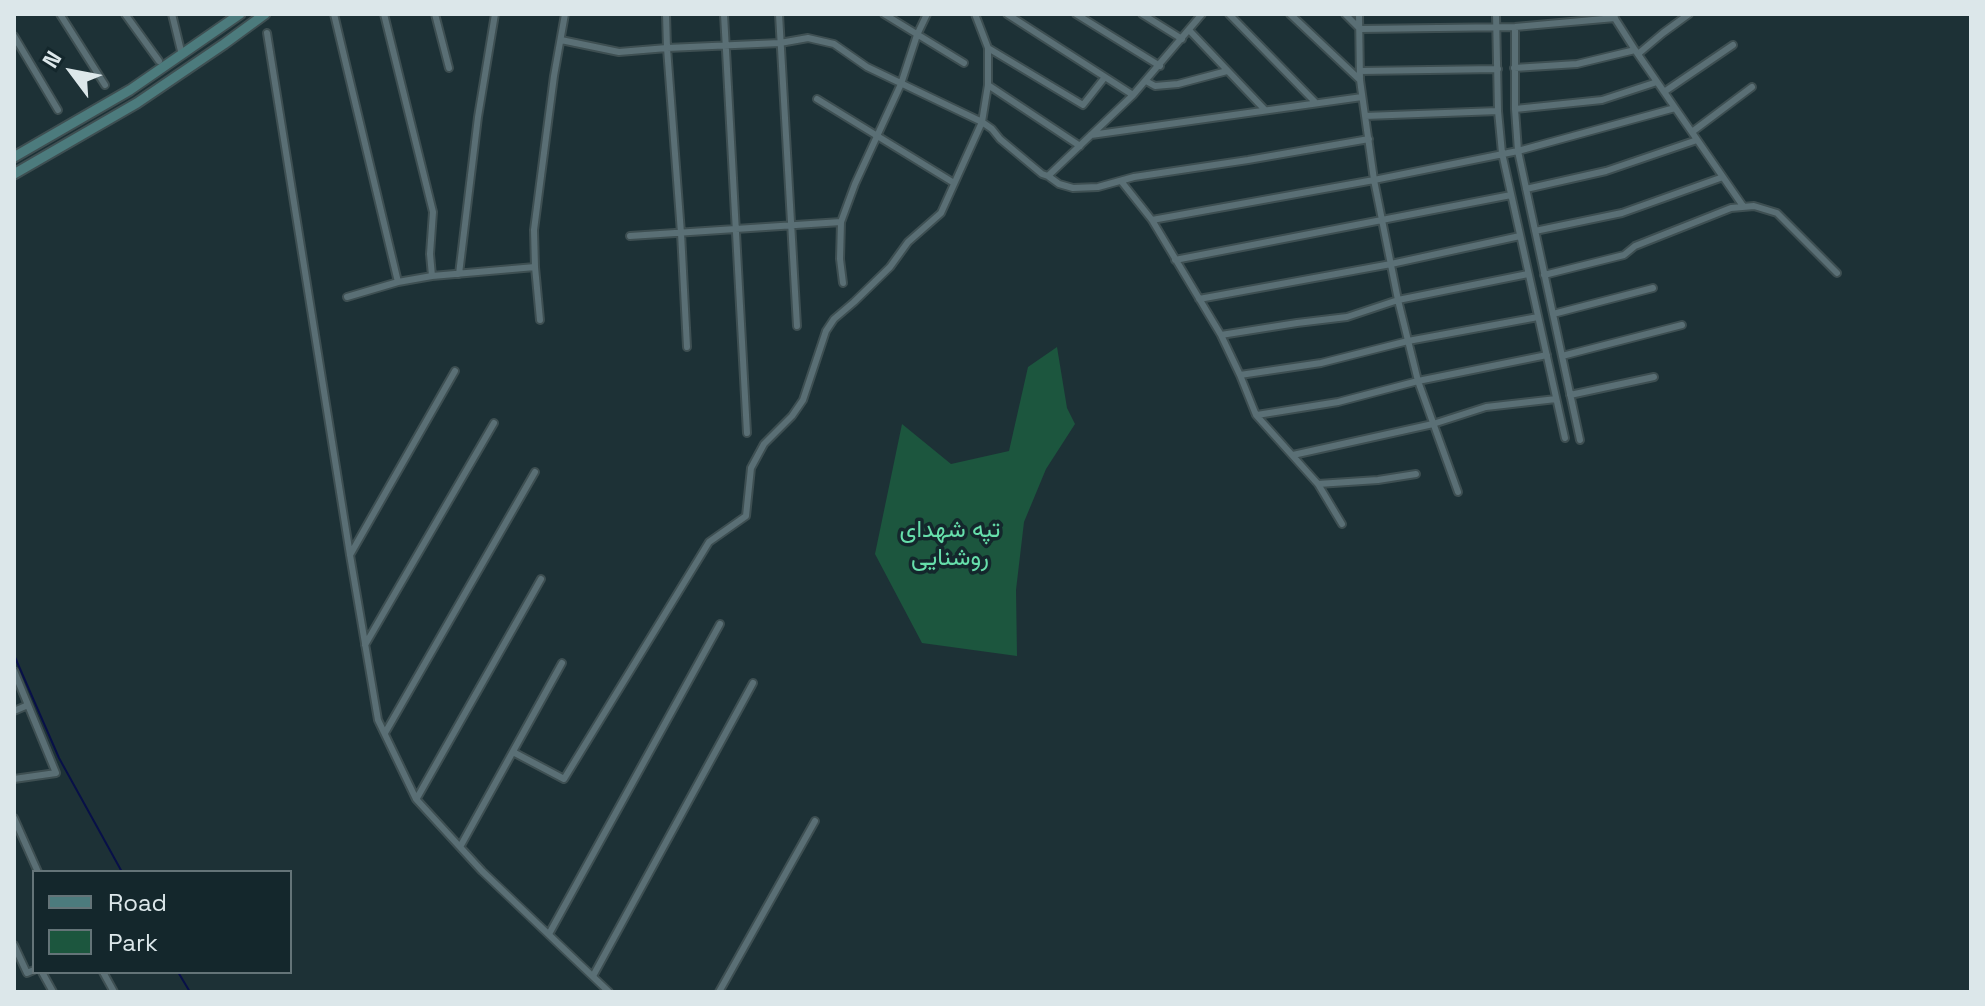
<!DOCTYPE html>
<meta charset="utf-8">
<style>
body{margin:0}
#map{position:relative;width:1985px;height:1006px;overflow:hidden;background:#1d3136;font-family:"Space Grotesk",sans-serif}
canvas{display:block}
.frame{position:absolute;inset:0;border:16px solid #dce7ea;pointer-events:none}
.legend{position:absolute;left:32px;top:870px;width:260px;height:104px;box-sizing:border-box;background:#14272c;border:2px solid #647478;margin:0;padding:10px 14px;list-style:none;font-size:24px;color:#dce7ea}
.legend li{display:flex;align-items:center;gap:16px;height:40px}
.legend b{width:40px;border:2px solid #647478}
.north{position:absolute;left:32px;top:32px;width:80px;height:80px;-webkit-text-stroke:6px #14272c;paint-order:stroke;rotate:302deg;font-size:22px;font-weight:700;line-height:32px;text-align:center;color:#dce7ea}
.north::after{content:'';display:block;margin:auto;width:28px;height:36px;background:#dce7ea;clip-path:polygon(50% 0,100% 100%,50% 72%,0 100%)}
</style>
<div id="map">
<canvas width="1985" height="1006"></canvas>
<div class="frame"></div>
<ul class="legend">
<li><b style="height:10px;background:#4c7b7d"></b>Road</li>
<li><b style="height:22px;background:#1c563e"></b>Park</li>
</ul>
<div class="north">N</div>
</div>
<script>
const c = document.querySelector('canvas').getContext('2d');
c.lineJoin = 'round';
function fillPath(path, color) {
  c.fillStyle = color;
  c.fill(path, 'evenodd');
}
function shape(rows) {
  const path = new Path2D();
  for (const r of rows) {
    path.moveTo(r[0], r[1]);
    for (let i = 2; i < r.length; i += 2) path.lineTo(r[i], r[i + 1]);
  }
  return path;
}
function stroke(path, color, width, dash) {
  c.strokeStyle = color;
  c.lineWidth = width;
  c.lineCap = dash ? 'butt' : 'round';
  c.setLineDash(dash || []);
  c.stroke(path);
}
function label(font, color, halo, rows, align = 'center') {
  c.font = font + ' "Space Grotesk",Vazirmatn,sans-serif';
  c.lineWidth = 7;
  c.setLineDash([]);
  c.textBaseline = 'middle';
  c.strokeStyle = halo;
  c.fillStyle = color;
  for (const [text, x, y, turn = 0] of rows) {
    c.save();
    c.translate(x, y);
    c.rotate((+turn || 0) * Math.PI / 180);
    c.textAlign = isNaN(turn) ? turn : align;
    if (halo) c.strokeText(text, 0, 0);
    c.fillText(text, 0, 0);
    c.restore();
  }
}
fillPath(shape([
 [1057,347,1067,408,1075,424,1046,469,1024,522,1016,590,1017,656,922,643,875,554,902,424,951,464,1009,451,1028,367]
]), '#1c563e');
stroke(shape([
 [14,655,59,758,122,872],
 [178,972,190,992]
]), '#081048', 2);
const street = shape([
 [60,14,105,85],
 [125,14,159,61],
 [172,14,181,51],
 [334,14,398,282],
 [384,14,433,212,430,254,432,276],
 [435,14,449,68],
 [666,14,667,48,681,233,687,347],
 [724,14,747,433],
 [779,14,797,326],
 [884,14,964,63],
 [1007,14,1133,95],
 [1076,14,1160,66],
 [1142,14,1182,39],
 [1229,14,1316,103],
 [1290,14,1360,80],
 [1345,14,1360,29,1515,27,1615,18],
 [1359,14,1360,80,1374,180,1398,300,1418,381,1458,492],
 [1496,14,1498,111,1502,153,1565,438],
 [1614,17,1635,50,1743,206],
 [1515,27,1515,109,1518,151,1580,440],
 [1189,30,1265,110],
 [267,33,350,555,378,720,416,799,482,871,609,992],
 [14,36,58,110],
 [561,40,619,52,667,48,780,43,808,38,834,44,867,67,982,122,992,129,1000,139,1042,174,1048,176,1059,184,1073,188,1098,187,1134,177,1248,160,1369,139],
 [988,48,1083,105,1105,77],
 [1638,54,1663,33,1689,14],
 [1514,68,1577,64,1635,50],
 [1360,71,1498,69],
 [1146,81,1155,86,1178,84,1227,71],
 [988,85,1080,146],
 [1664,92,1733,45],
 [817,99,954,183],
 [1515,109,1602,100,1657,82],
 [1365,116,1498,111],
 [1692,132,1752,87],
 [1091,135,1362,97],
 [1048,176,1133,95,1202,14],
 [1121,181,1152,220,1221,335,1240,375,1256,415,1318,484,1342,524],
 [1526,189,1606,171,1697,140],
 [1152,220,1374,180,1518,151,1675,108],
 [1535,231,1622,213,1723,177],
 [630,236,841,222],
 [1175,260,1511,195],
 [459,274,478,117,495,14],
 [1544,275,1624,255,1635,246,1731,208,1754,206,1777,213,1837,273],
 [843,283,840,259,841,222,855,184,901,84,917,35,927,14],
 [347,297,398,282,432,276,535,267],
 [1199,299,1391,264,1520,236],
 [1553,314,1653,288],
 [540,320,535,267,534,230,554,76,565,14],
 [1221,335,1297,323,1347,317,1398,300,1528,274],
 [1562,356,1682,325],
 [1240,375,1321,363,1408,341,1538,317],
 [1570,395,1654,377],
 [1257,415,1338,402,1418,381,1547,355],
 [1293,455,1433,424,1486,407,1556,399],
 [1318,484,1378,480,1416,474],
 [350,555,455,371],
 [365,645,494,423],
 [14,671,56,773,14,779],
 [14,711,28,705],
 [385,733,535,472],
 [513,752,564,779,709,542,746,516,751,468,764,444,792,416,803,400,826,331,834,319,854,302,890,267,908,242,941,213,982,122,988,85,988,48,975,14],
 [417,798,541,579],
 [14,818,38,872],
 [460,847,562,663],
 [549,934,720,624],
 [14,945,27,973,34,970],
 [42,972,53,992],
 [103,972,114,992],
 [593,976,753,683],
 [719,992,815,821]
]);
const secondary = shape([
 [14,157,130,90,240,14],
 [14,174,137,103,224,44,265,14]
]);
stroke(street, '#3e4f52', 10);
stroke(secondary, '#3e4f52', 13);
stroke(street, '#5a6f75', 6);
stroke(secondary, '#4c7b7d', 9);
label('24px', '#66dfab', '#14272c', [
 ["تپه شهدای",950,530],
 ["روشنایی",950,558]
]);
</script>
